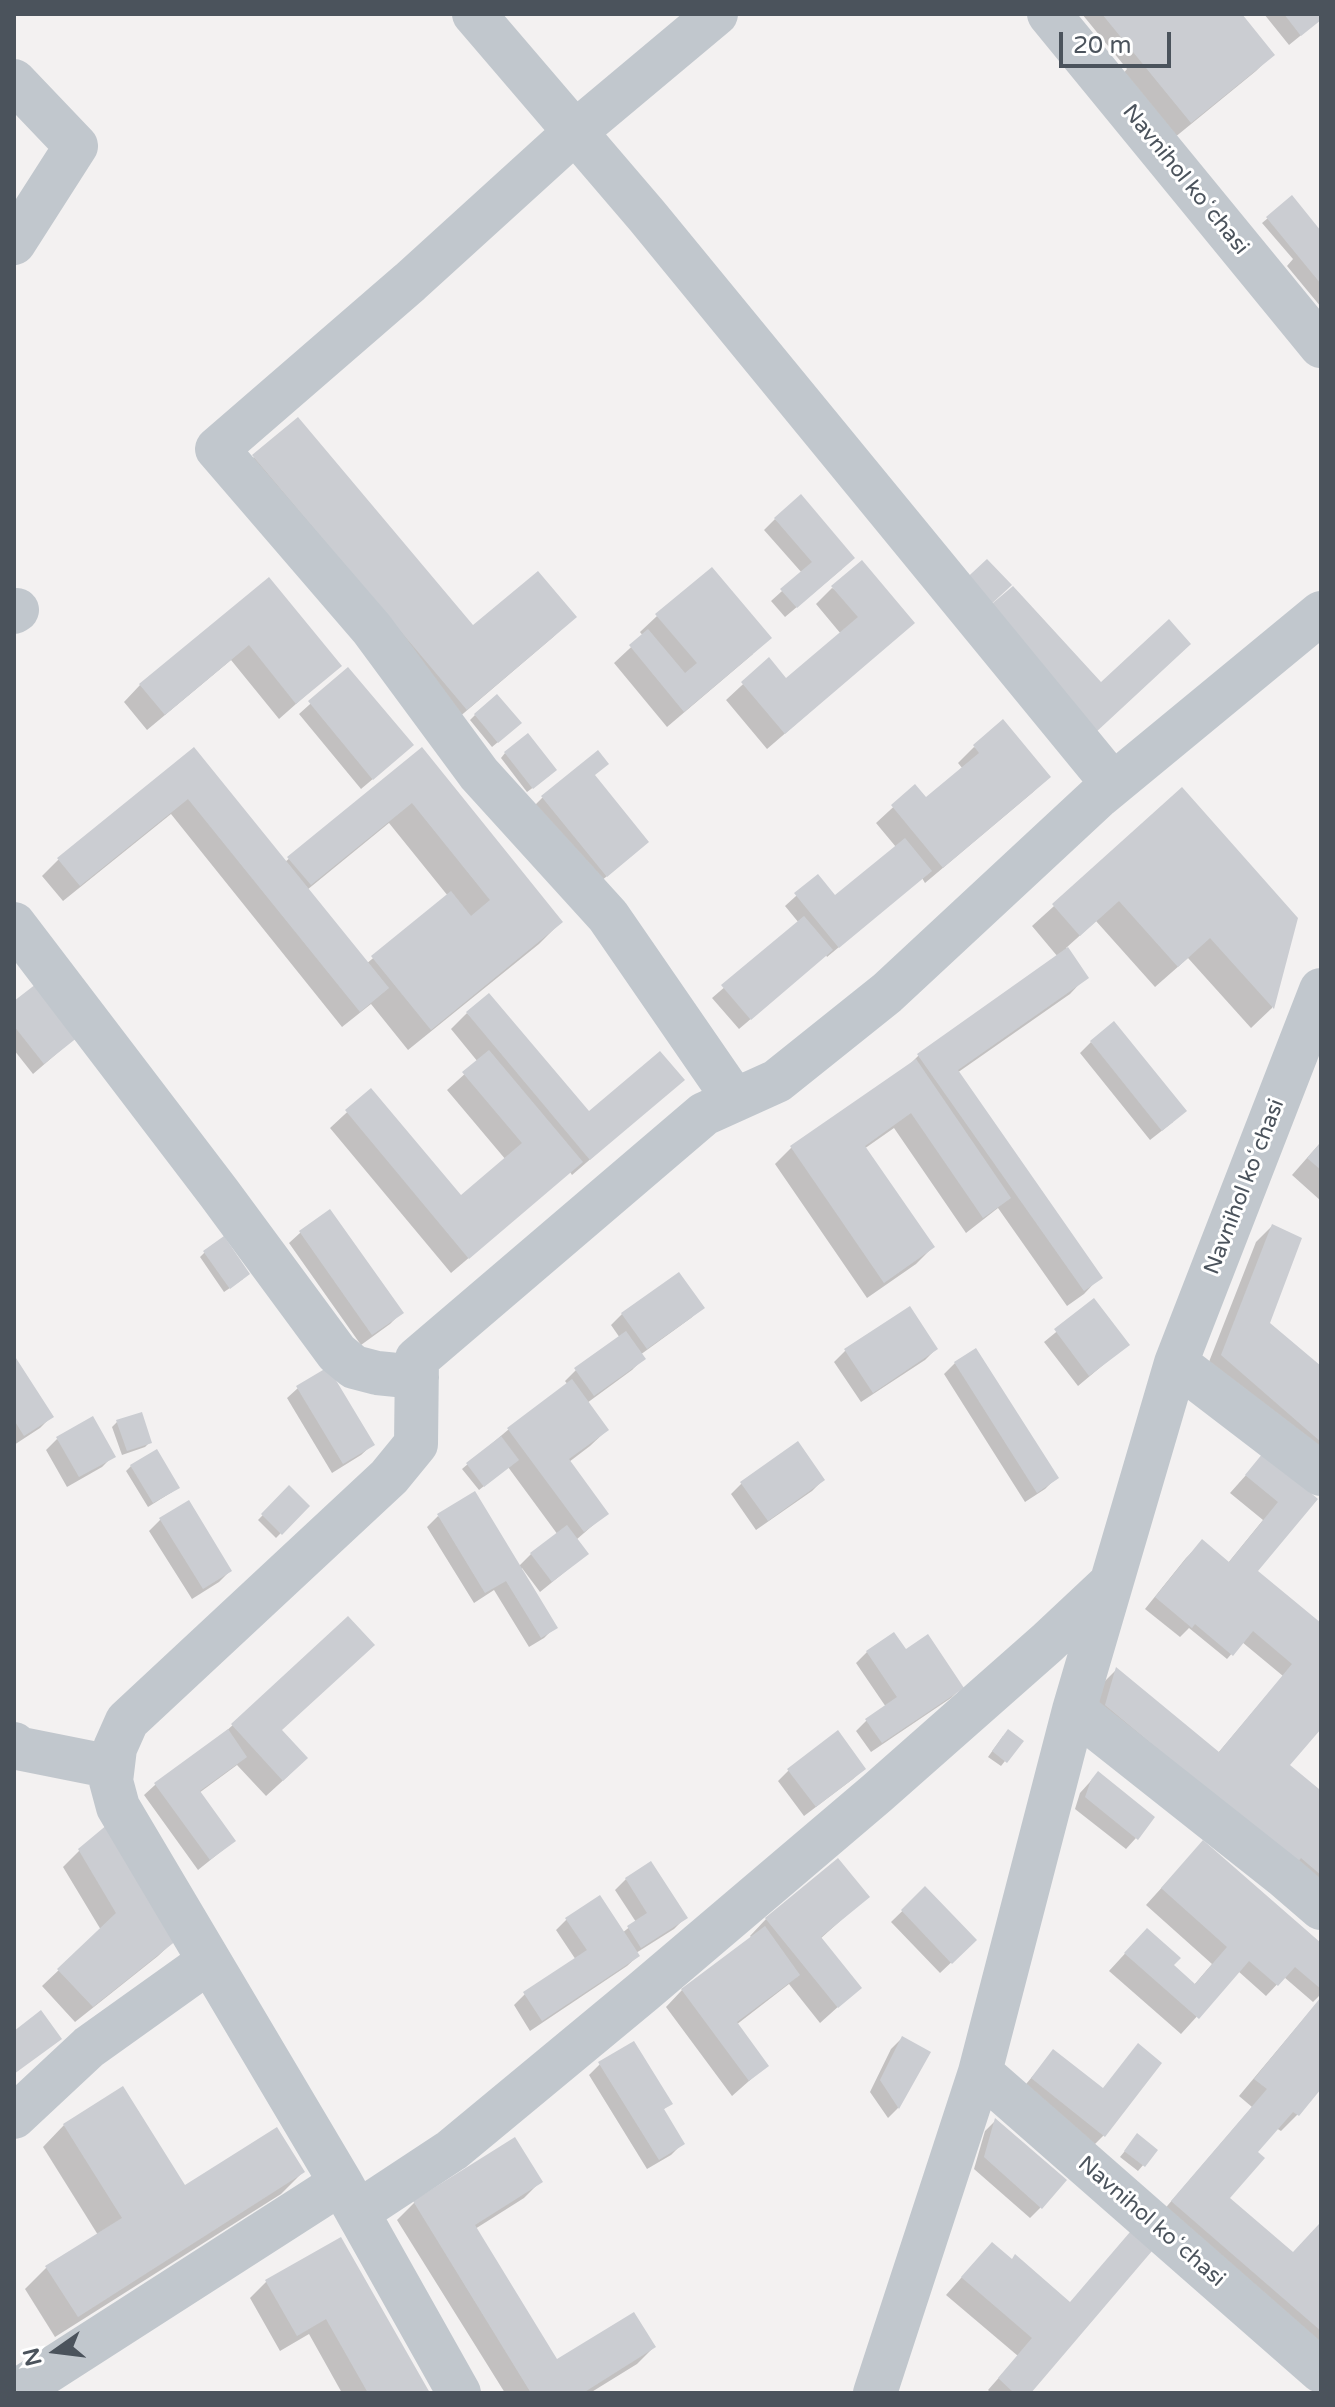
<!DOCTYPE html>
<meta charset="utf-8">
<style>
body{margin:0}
#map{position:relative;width:1335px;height:2407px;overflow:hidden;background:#f3f1f1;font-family:"Varela Round",sans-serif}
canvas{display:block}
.frame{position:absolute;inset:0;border:16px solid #4b535c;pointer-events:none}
.north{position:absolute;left:16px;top:2311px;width:80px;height:80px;-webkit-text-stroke:6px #fff;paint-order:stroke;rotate:256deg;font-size:22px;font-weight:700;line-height:32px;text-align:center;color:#4b535c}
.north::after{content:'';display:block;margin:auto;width:28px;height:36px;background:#4b535c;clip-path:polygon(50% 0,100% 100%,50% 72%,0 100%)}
.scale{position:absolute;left:1059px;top:32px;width:112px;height:36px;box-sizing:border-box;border:4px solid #4b535c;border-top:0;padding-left:10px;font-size:24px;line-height:28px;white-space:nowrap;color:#4b535c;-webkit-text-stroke:6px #fff;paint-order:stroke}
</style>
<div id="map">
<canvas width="1335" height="2407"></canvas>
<div class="frame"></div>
<div class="north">N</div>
<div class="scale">20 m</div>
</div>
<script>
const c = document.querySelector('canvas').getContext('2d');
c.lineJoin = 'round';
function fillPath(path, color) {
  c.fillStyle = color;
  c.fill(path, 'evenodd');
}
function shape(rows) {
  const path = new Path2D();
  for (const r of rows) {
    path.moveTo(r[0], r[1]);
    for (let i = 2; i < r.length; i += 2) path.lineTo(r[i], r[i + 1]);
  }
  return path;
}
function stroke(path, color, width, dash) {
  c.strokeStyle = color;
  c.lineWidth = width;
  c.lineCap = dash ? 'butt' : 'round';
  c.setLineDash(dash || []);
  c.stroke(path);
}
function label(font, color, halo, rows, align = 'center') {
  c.font = font + ' "Varela Round",sans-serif';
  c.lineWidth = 6;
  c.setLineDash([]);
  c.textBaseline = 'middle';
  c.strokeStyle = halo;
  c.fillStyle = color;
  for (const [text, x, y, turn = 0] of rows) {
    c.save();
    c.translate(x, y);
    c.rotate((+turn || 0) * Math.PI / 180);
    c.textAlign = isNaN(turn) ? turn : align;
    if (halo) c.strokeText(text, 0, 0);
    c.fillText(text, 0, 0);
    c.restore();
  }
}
fillPath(shape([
 [1082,14,1239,14,1272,55,1256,71,1174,138,1122,75,1127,69],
 [1264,14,1321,14,1321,19,1289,45],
 [1292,198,1321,234,1321,307,1287,266,1293,259,1262,223],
 [254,457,473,628,574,617,552,638,444,730,232,478],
 [775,519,842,569,785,617,771,601,802,573,764,530],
 [268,580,339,666,279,719,231,660,147,730,124,702,140,685],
 [832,588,913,623,767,749,726,700,769,660,786,681,841,634,816,604],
 [657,616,753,654,667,727,614,663,643,636,640,632],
 [348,670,400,756,361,789,299,714],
 [475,715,515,728,492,747,470,720],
 [974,747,1049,777,1032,793,925,883,922,878,827,957,826,955,739,1029,712,998,799,923,785,906,817,877,835,898,896,847,876,823,915,787,926,800,963,769,958,763],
 [194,750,285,862,421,750,561,922,539,944,408,1050,371,1004,342,1027,171,814,63,901,42,876,58,860],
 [389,823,448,896,366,964,307,890],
 [505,753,550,775,527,792,501,758],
 [593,777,635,853,595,886,532,808,542,798],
 [1182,790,1296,919,1272,1008,1251,1028,1188,958,1155,987,1096,921,1066,948,1086,977,1070,994,957,1073,1100,1277,1084,1294,1067,1306,998,1208,966,1233,894,1128,864,1149,933,1247,916,1264,867,1298,775,1164,791,1148,904,1070,919,1055,1058,957,1032,926],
 [14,1004,76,1037,33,1074,14,1050],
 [467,1013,588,1114,682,1080,572,1175,570,1172,451,1273,330,1128,371,1090,461,1198,506,1160,447,1090,478,1062,451,1029],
 [1091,1042,1173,1122,1150,1140,1080,1053],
 [1321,1142,1321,1201,1292,1175],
 [329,1212,401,1313,390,1324,361,1345,289,1243,300,1233],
 [1272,1226,1268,1323,1321,1369,1321,1472,1205,1372,1256,1242],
 [205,1252,243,1279,224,1292,200,1257],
 [679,1275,702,1308,691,1318,640,1355,643,1359,632,1370,587,1403,607,1430,590,1446,569,1462,607,1513,576,1540,587,1554,540,1592,522,1568,520,1569,555,1627,544,1638,529,1647,494,1590,474,1603,427,1527,438,1516,518,1567,531,1554,558,1535,508,1467,479,1490,462,1469,509,1429,568,1385,565,1381,576,1370,620,1338,611,1325,622,1314],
 [1094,1301,1127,1345,1078,1386,1044,1342],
 [909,1308,936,1349,925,1360,861,1402,834,1362,845,1351],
 [14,1358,51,1417,40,1428,14,1445],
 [955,1363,1056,1478,1045,1489,1025,1502,944,1374],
 [298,1388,372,1445,361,1455,332,1473,287,1398],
 [117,1422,150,1442,145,1447,122,1455,112,1427],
 [57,1439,113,1456,102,1467,67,1487,46,1450],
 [1263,1456,1315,1499,1256,1571,1321,1625,1321,1725,1288,1765,1319,1791,1321,1789,1321,1905,1090,1722,1100,1686,1116,1670,1218,1753,1283,1676,1242,1642,1227,1659,1189,1628,1180,1637,1145,1609,1186,1558,1202,1542,1228,1563,1263,1520,1230,1493],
 [131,1466,172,1492,148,1507,126,1471],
 [823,1480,812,1491,756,1530,731,1494,742,1483],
 [289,1488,307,1506,276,1538,258,1520],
 [188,1503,230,1571,219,1582,192,1599,149,1531,160,1520],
 [348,1619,280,1731,289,1775,266,1796,237,1765,199,1793,234,1841,198,1870,144,1795,155,1785,223,1734],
 [867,1652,906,1652,962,1687,951,1698,871,1752,856,1731,867,1720,886,1707,856,1663],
 [1003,1736,1005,1761,1001,1766,988,1757],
 [864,1768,853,1779,804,1816,778,1781,789,1770],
 [1098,1773,1136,1838,1126,1849,1075,1809,1080,1793],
 [1203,1842,1321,1946,1321,1998,1319,1996,1313,2002,1284,1977,1266,1996,1238,1971,1181,2034,1109,1971,1131,1947,1172,1965,1194,1985,1212,1964,1146,1905],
 [80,1850,175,1940,158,1956,75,2022,42,1986,101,1930,63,1867],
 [626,1879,685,1918,674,1929,636,1953,638,1956,627,1966,530,2031,514,2005,525,1994,576,1960,556,1930,567,1919,622,1933,636,1922,615,1890],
 [925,1889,975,1940,940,1973,891,1922],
 [867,1897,820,1939,859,1988,820,2023,789,1984,736,2025,766,2066,732,2096,666,2007,682,1990,752,1938,750,1936,766,1919],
 [1321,1998,1321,2086,1297,2115,1281,2131,1276,2128,1256,2152,1227,2199,1292,2254,1321,2228,1321,2362,1156,2219,1252,2107,1239,2096],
 [902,2038,928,2052,898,2108,888,2118,870,2092,891,2049],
 [1138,2046,1104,2135,1093,2146,1021,2090,1053,2052,1102,2090],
 [600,2064,670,2103,662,2111,682,2144,671,2155,647,2169,589,2075],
 [995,2121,1041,2207,1030,2218,974,2169,985,2131],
 [64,2125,185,2187,303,2172,281,2194,55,2337,25,2289,47,2267,98,2235,43,2147],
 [514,2140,540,2182,524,2198,475,2229,557,2362,654,2347,637,2364,590,2393,505,2393,397,2220,414,2203],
 [1133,2141,1156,2150,1138,2171,1120,2157],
 [340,2239,428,2393,342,2393,309,2334,280,2351,250,2298,267,2281],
 [976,2261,1069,2303,1028,2393,991,2393,988,2390,1018,2356,946,2295]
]), '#0003');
fillPath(shape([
 [1102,14,1242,14,1275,55,1191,123],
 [1284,14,1321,14,1321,20,1301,36],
 [1292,195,1321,231,1321,284,1266,217],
 [298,417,473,625,538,571,577,617,467,710,252,455],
 [801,494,855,558,797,608,780,589,812,562,774,518],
 [987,559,1012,585,987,608,1013,586,1101,682,1169,619,1191,644,1094,734,958,586],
 [862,560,915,623,785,734,741,682,769,657,786,678,858,617,831,586],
 [712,567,772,638,684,712,629,645,648,629,685,673,697,663,655,614],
 [269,577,342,666,296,704,249,645,165,715,139,684],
 [348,667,414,745,373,780,308,701],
 [497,694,522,723,498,743,474,714],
 [1003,719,1051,777,943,868,891,805,915,784,926,797,979,753,973,745],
 [528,733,557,770,533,789,504,752],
 [194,747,389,988,360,1012,188,799,80,886,57,858],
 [422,747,563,922,431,1030,371,956,451,891,471,916,490,900,412,803,311,885,287,857],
 [598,750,609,764,595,775,649,842,607,877,541,796],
 [1182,787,1298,918,1274,1009,1210,938,1178,967,1119,901,1080,936,1052,904],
 [905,838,932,871,839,948,794,893,818,874,835,895],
 [804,916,833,950,751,1020,721,985],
 [1068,947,1089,978,958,1070,1103,1278,1084,1291,917,1054],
 [36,984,78,1037,44,1064,14,1026,14,1001],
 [489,993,589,1111,660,1051,685,1080,590,1160,466,1012],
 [1114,1021,1187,1111,1162,1131,1090,1041],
 [489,1050,583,1162,469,1259,345,1110,371,1088,461,1195,522,1143,462,1072],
 [916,1059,1011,1198,983,1218,911,1113,865,1146,935,1247,884,1283,790,1146],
 [1321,1142,1321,1170,1307,1158],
 [330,1209,404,1313,372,1335,299,1231],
 [1272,1224,1302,1238,1270,1323,1321,1366,1321,1442,1221,1355],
 [224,1236,250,1274,230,1289,203,1251],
 [679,1272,705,1308,647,1349,621,1313],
 [1094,1298,1130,1345,1089,1376,1054,1329],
 [910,1306,938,1349,873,1393,844,1349],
 [626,1331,646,1359,594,1396,574,1368],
 [976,1348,1059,1478,1037,1493,954,1362],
 [14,1355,54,1417,24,1436,14,1420],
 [328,1367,375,1445,343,1464,296,1386],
 [572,1379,609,1430,569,1459,609,1514,584,1532,507,1428],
 [142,1412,152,1443,127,1451,116,1420],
 [93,1416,116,1457,79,1477,56,1437],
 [501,1436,519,1460,484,1487,466,1463],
 [798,1441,825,1480,768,1521,740,1482],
 [157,1449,180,1488,153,1503,130,1465],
 [1263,1453,1318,1499,1258,1571,1321,1623,1321,1729,1290,1765,1319,1789,1321,1787,1321,1875,1301,1858,1296,1864,1105,1705,1116,1667,1219,1752,1292,1664,1253,1631,1233,1656,1195,1624,1192,1628,1155,1597,1202,1539,1229,1562,1278,1502,1245,1475],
 [289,1485,310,1506,282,1535,261,1514],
 [475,1491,558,1628,541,1638,506,1581,485,1593,437,1514],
 [189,1500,232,1571,203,1589,159,1518],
 [567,1525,589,1554,552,1582,530,1553],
 [348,1616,375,1645,282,1730,308,1758,283,1781,231,1724],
 [894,1632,906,1649,928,1634,964,1688,882,1743,865,1719,897,1697,866,1651],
 [228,1729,247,1757,200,1791,236,1841,210,1860,154,1783],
 [1008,1729,1024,1741,1007,1763,992,1751],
 [838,1730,866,1769,816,1807,787,1769],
 [1098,1771,1155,1817,1138,1840,1085,1797,1091,1780],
 [108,1824,177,1940,93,2007,57,1969,116,1913,78,1849],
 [1203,1840,1321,1943,1321,1989,1295,1967,1278,1986,1249,1961,1199,2019,1124,1953,1147,1928,1181,1958,1174,1965,1195,1984,1227,1947,1161,1888],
 [838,1858,870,1897,821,1937,862,1988,838,2008,765,1918],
 [651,1861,688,1918,641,1948,627,1926,647,1913,625,1878],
 [925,1886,977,1940,952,1964,901,1910],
 [600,1895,640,1956,542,2021,523,1992,587,1950,565,1918],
 [765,1926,800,1975,737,2022,769,2066,749,2081,681,1989],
 [1321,1997,1321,2089,1299,2116,1293,2112,1258,2152,1265,2158,1230,2198,1293,2252,1319,2224,1321,2225,1321,2331,1171,2201,1267,2089,1254,2079],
 [41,2010,62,2039,14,2074,14,2031],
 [902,2036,931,2052,899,2109,880,2080],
 [634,2041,673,2104,664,2109,685,2144,659,2160,598,2062],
 [1138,2043,1162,2063,1105,2137,1031,2078,1053,2049,1103,2088],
 [123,2086,185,2185,277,2127,305,2172,78,2317,45,2266,122,2218,63,2124],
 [995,2118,1067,2180,1042,2209,984,2157],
 [1137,2133,1158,2150,1145,2167,1124,2151],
 [515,2137,543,2182,475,2225,557,2359,634,2312,656,2347,583,2393,531,2393,413,2201],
 [1130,2232,1152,2251,1031,2393,1014,2393,998,2378,1032,2338,961,2277,992,2242,1012,2259,1015,2254,1070,2302],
 [341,2237,430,2393,368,2393,326,2319,297,2336,265,2280]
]), '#cbcdd2');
stroke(shape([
 [474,14,647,216,1113,784],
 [716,14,575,132,410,282,217,449,372,629,479,774,608,916,734,1099],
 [1049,14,1321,346],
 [14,81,76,146,14,243],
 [14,612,17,610],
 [14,924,219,1193,337,1353,354,1367,377,1373,417,1377],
 [1176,1363,1321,1474],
 [1074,1710,1285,1877,1321,1908],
 [14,1744,17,1748,112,1767],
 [980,2072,1321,2371],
 [14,2117,89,2047,208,1962],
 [358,2212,452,2150,644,1991,877,1793,1047,1643,1111,1583],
 [14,2393,341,2183],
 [459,2393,341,2183,118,1807,111,1781,115,1748,127,1721,389,1477,416,1444,417,1359,704,1114,777,1081,887,993,1099,796,1321,613],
 [875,2393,980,2072,1074,1710,1176,1363,1321,990]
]), '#c1c7cd', 44);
label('22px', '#4b535c', '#fff', [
 ["Navnihol koʻchasi",1185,180,51],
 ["Navnihol koʻchasi",1245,1187,-69],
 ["Navnihol koʻchasi",1151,2222,41]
]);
</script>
